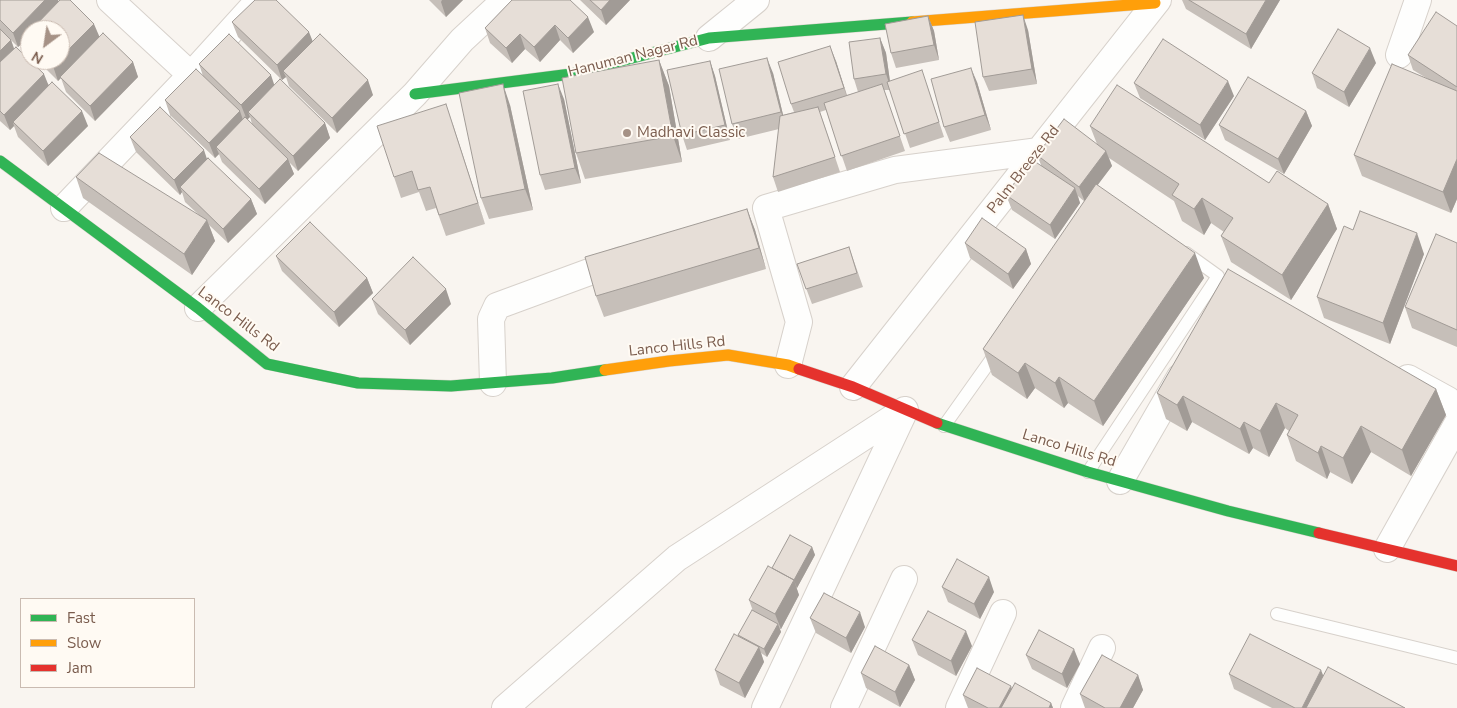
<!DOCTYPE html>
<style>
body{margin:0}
#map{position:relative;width:1457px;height:708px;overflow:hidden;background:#f9f5f0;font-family:"Nunito Sans",sans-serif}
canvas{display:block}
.legend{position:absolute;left:20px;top:598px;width:175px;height:90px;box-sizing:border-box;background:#fffaf3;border:1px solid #cabbb1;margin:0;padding:6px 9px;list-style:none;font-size:15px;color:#7a5c4d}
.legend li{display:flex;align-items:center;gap:10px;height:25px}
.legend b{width:25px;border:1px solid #cabbb1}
.north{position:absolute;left:20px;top:20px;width:50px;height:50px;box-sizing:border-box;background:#fffaf3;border:1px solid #cabbb1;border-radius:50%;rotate:211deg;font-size:14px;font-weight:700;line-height:20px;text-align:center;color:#7a5c4d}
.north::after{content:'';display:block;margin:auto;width:18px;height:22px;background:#a69286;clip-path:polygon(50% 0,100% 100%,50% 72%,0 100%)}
</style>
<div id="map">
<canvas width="1457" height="708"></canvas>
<ul class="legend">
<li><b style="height:6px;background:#30b455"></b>Fast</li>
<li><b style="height:6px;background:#ff9f0a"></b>Slow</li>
<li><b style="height:6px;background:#e5322d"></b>Jam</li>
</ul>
<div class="north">N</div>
</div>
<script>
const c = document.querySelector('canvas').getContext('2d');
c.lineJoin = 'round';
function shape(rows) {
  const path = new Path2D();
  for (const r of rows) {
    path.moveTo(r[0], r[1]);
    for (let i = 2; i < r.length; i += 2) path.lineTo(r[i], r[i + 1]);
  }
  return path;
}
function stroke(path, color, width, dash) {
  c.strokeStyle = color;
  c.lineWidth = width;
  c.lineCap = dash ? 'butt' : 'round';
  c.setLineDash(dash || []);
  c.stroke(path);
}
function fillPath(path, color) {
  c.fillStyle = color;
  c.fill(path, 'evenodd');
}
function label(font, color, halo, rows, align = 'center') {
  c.font = font + ' "Nunito Sans",sans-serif';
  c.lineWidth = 4;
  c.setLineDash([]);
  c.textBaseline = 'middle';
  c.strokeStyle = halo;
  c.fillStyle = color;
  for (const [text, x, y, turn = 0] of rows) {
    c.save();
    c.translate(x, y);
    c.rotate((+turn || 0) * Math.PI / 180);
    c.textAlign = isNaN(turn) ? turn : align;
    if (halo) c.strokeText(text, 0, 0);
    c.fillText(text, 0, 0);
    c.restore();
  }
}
const lane = shape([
 [944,426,998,350],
 [1088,472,1218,276,1186,253],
 [1277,614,1457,658]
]);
const street = shape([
 [110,0,191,75],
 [709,38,756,0],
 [1399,55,1418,0],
 [64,208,191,75,259,0],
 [198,308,415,94,462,40,505,0],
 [788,365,799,322,766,208,895,170,1039,151],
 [1408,378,1448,400,1457,408],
 [493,383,491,319,497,306,622,260],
 [853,387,1158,0],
 [1120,481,1180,377],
 [1387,549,1457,424],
 [505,708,677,558,905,410],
 [765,708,905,410],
 [844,708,904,579],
 [959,708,1003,613],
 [1074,708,1102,648]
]);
const fast = shape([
 [415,94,571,74,709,38,912,22],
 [0,161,198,308,267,364,358,383,451,386,552,378,605,370],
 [937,423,1088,472,1228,511,1319,533]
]);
const slow = shape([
 [912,22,1155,3,1153,0],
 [605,370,669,361,728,355,788,365,799,369]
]);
const jam = shape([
 [799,369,853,387,937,423],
 [1319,533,1457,566]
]);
stroke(lane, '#d7d1cb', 14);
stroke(street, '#d7d1cb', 28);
stroke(fast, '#d9d2cb', 12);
stroke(slow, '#d9d2cb', 12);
stroke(jam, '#d9d2cb', 12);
stroke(lane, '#fefefd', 12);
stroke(street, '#fefefd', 26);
stroke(fast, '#30b455', 11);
stroke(slow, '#ff9f0a', 11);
stroke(jam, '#e5322d', 11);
fillPath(shape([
 [0,0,58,0,59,2,99,37,133,62,138,77,95,121,66,92,61,78,58,81,37,60,60,60,30,30,30,54,29,52,25,41,18,47,11,40,14,48,88,126,48,166,18,137,14,126,10,130,0,121],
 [429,0,463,0,446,17],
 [512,0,594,32,573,53,560,40,540,62,525,49,512,63,490,43,485,28],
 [580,0,630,0,606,25],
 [1182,0,1280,0,1251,49,1186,9],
 [928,16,934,31,939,60,896,68,891,53],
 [232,22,373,95,337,133,289,86,286,77,282,80,238,37],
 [1457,26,1457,199,1451,213,1362,176,1354,155,1428,79,1413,70,1408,55],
 [1028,30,1037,84,989,91,983,77],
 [880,38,886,53,890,81,927,85,944,137,910,148,890,90,884,90,905,151,847,171,826,110,820,112,840,172,778,192,773,177,779,129,738,139,732,124,773,73,783,115,794,112,791,104,836,61,847,95,858,92,854,79],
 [659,60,669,86,682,162,585,179,576,153],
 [710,61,715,76,730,140,687,150,682,135],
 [1376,63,1349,107,1317,88,1312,73],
 [199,64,275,85,325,123,330,138,298,171,289,162,294,174,265,204,222,162,219,154,215,158,170,115,165,100,203,76],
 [250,117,252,124,247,119],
 [977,82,991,130,950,142,944,127],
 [1134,83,1234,96,1205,140,1140,98],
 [564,99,581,183,545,190,540,175],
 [510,105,533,210,489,219,481,198],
 [1306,111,1312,126,1284,174,1225,140,1219,125],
 [453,125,485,224,446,236,436,208,426,211,419,192,401,198,394,177],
 [1090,126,1269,183,1328,204,1337,229,1291,300,1231,262,1221,236,1224,232,1211,223,1204,235,1182,221,1174,201,1109,158,1112,166,1097,185,1204,278,1103,426,1068,403,1064,408,1035,388,1027,399,992,375,983,349,1085,202,1078,196,1080,203,1055,239,1012,210,1006,195,1041,165,1037,155,1097,144],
 [130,137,207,159,251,199,257,214,228,243,209,225,215,241,192,275,83,198,76,177,199,215,185,202,182,192,180,195,136,152],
 [747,209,755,230,766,269,604,317,596,296],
 [1353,230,1424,254,1390,344,1324,318,1317,297],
 [965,243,1026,249,1031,264,1013,289,970,258],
 [1457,243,1457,347,1412,328,1405,307],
 [849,247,863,287,812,304,797,264],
 [276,256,367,278,373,293,339,327,282,271],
 [372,299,451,304,410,345,378,314],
 [1436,389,1446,415,1411,476,1371,452,1352,484,1330,472,1327,479,1296,461,1287,435,1289,431,1285,428,1269,457,1253,448,1249,454,1192,422,1187,431,1166,419,1157,393],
 [812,547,815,555,797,588,796,587,799,595,781,629,780,629,781,632,767,657,761,653,764,662,745,698,720,685,715,670,738,636,738,635,753,611,749,600],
 [942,587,994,592,980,619,948,602],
 [810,618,865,627,851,653,816,633],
 [912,640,972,646,956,676,918,655],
 [1026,655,1080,664,1067,688,1032,669],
 [909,665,915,680,900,707,866,688,861,673],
 [1229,674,1323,675,1405,708,1272,708,1234,689],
 [1138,675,1143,690,1133,708,1085,708,1080,694],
 [963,695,1051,703,1053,708,968,708]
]), '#c6bfb9');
fillPath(shape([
 [45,0,58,0,60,5,36,30,30,30,30,36,23,38,25,41,18,47,13,33],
 [442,0,463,0,446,17,441,2],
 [610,0,630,0,606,25,601,10],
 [1266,0,1280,0,1251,49,1246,34],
 [1023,15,1028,30,1037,84,1032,69],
 [928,16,934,31,939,60,934,45],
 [588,17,594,32,573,53,568,38],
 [94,24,100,38,58,81,53,66,59,60,60,60,60,58],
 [555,25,560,40,540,62,534,47],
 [309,32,315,47,283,71,286,77,282,80,277,65],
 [520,34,525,49,512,63,506,48],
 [880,38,886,53,891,89,886,74],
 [11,40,16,55,0,72,0,51],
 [830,46,836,61,849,103],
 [1370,48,1376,63,1349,107,1344,92],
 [767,58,773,73,786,127,781,112],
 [659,60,669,86,682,162,673,136],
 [710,61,715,76,730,140,725,125],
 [133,62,138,77,95,121,90,106],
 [971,68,977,82,991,130,985,115],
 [44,74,50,89,13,122,14,126,10,130,4,115],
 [271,75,276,90,248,112,250,117,247,120,241,105],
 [368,80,373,95,337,133,332,118],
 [1228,81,1234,96,1205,140,1200,125],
 [503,84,510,105,533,210,525,189],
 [558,84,564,99,581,183,575,168],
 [446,104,453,125,485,224,478,203],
 [82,111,88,126,48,166,43,151],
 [240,111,245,126,216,147,219,154,215,158,209,143],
 [1306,111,1312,126,1284,174,1278,159],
 [325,123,330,138,298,171,293,156],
 [204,150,209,165,180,187,182,192,180,195,174,180],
 [1106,151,1112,166,1085,202,1079,187],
 [288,159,294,174,265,204,259,189],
 [1457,159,1457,199,1451,213,1443,192],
 [1075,188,1080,203,1055,239,1050,225],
 [1202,198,1211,223,1204,235,1194,209],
 [251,199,257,214,228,243,223,229],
 [1328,204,1337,229,1291,300,1282,275],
 [747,209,755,230,766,269,759,248],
 [207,220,215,241,192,275,184,254],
 [1417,233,1424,254,1390,344,1383,323],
 [1026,249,1031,264,1013,289,1008,274],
 [1195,253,1204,278,1103,426,1094,401],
 [367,278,373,293,339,327,334,312],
 [446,289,451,304,410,345,405,330],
 [1025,363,1035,388,1027,399,1018,373],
 [1059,377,1068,403,1064,408,1055,383],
 [1436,389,1446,415,1411,476,1402,450],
 [1183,396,1192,422,1187,431,1177,405],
 [1276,403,1285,428,1269,457,1260,431],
 [1244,422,1253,448,1249,454,1240,429],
 [1361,426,1371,452,1352,484,1343,458],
 [1321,446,1330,472,1327,479,1318,453],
 [812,547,815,555,797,588,794,580],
 [989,577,994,592,980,619,974,604],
 [794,580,799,595,781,629,775,614],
 [860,612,865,627,851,653,846,638],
 [778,624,781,632,767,657,764,649],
 [966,631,972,646,956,676,951,661],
 [759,647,764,662,745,698,739,683],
 [1074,649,1080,664,1067,688,1062,674],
 [909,665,915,680,900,707,895,692],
 [1321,670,1327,685,1315,708,1302,708],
 [1138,675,1143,690,1133,708,1120,708],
 [1011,686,1016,701,1012,708,999,708],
 [1051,703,1053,708,1049,708]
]), '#a19b96');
const building = shape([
 [0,0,45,0,13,33,0,20,0,0],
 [60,0,70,0,94,24,60,58,60,30,31,30,60,0],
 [255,0,276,0,309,32,277,65,232,22,255,0],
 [512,0,570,0,588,17,568,38,555,25,534,47,520,34,506,48,485,28,512,0],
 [590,0,610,0,601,10,590,0],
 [1189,0,1266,0,1246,34,1189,0],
 [1436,12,1457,26,1457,87,1408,55,1436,12],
 [1023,15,1032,69,983,77,975,22,1023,15],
 [928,16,934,45,891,53,885,24,928,16],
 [0,29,11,40,0,51,0,29],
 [1338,29,1370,48,1344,92,1312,73,1338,29],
 [30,31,30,44,23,38,30,31],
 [103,33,133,62,90,106,60,77,103,33],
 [229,34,271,75,241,105,199,64,229,34],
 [320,34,368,80,332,118,283,71,320,34],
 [880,38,886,74,854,79,849,42,880,38],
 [1163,39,1228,81,1200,125,1134,83,1163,39],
 [830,46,844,88,791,104,778,62,830,46],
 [16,47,44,74,4,115,0,111,0,62,16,47],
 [767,58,781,112,732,124,719,69,767,58],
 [46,60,59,60,53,66,46,60],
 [659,60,673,136,576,153,562,78,659,60],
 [710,61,725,125,682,135,667,70,710,61],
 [1392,64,1457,91,1457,159,1443,192,1354,155,1392,64],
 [971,68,985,115,944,127,931,79,971,68],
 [196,69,240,111,209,143,165,100,196,69],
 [922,70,939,122,904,134,887,82,922,70],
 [1248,77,1306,111,1278,159,1219,125,1248,77],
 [280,79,325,123,293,156,248,112,280,79],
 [52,82,82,111,43,151,13,122,52,82],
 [503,84,525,189,481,198,459,93,503,84],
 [558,84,575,168,540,175,523,91,558,84],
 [882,84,900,136,841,156,824,103,882,84],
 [1117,85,1269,183,1277,171,1328,204,1282,275,1221,236,1233,218,1202,198,1194,209,1172,195,1179,184,1090,126,1117,85],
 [446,104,478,203,439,215,430,187,418,190,412,171,394,177,377,126,446,104],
 [160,107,204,150,174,180,130,137,160,107],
 [818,107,835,157,773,177,780,116,818,107],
 [245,117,288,159,259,189,216,147,245,117],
 [1064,119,1106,151,1079,187,1037,155,1064,119],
 [99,153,207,220,184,254,76,177,99,153],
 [208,158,251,199,223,229,180,187,208,158],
 [1031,159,1075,188,1050,225,1006,195,1031,159],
 [1096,184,1195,253,1094,401,1059,377,1055,383,1025,363,1018,373,983,349,1096,184],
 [747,209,759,248,596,296,585,257,747,209],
 [1360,211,1417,233,1383,323,1317,297,1344,226,1353,230,1360,211],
 [982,218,1026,249,1008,274,965,243,982,218],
 [310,222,367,278,334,312,276,256,310,222],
 [1436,234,1457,243,1457,330,1405,307,1436,234],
 [849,247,857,273,806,289,797,264,849,247],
 [413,257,446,289,405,330,372,299,413,257],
 [1228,269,1436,389,1402,450,1361,426,1343,458,1321,446,1318,453,1287,435,1298,415,1276,403,1260,431,1244,422,1240,429,1183,396,1177,405,1157,393,1228,269],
 [790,535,812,547,794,580,772,568,790,535],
 [957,559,989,577,974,604,942,587,957,559],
 [768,566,794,580,775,614,749,600,768,566],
 [824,593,860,612,846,638,810,618,824,593],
 [752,610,778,624,764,649,738,635,752,610],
 [928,611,966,631,951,661,912,640,928,611],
 [1039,630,1074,649,1062,674,1026,655,1039,630],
 [734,634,759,647,739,683,715,670,734,634],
 [1250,634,1321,670,1302,708,1295,708,1229,674,1250,634],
 [875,646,909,665,895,692,861,673,875,646],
 [1102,655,1138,675,1120,708,1105,708,1080,694,1102,655],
 [1328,667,1405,708,1306,708,1328,667],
 [977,668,1011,686,999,708,988,708,963,695,977,668],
 [1015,683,1051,703,1049,708,1001,708,1015,683]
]);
fillPath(building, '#e6ded7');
stroke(building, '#a19b96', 1);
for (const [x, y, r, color] of [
 [627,133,5,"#a69286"]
]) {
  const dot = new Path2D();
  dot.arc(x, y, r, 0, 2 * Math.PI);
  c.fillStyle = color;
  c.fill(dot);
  stroke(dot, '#fffaf3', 2);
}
label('15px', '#7a5c4d', '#fffaf3', [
 ["Hanuman Nagar Rd",633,57,-14],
 ["Palm Breeze Rd",1024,170,-52],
 ["Lanco Hills Rd",238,320,37],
 ["Lanco Hills Rd",677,347,-6],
 ["Lanco Hills Rd",1069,449,17]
]);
label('15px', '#7a5c4d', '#fffaf3', [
 ["Madhavi Classic",637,133]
], 'left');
</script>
